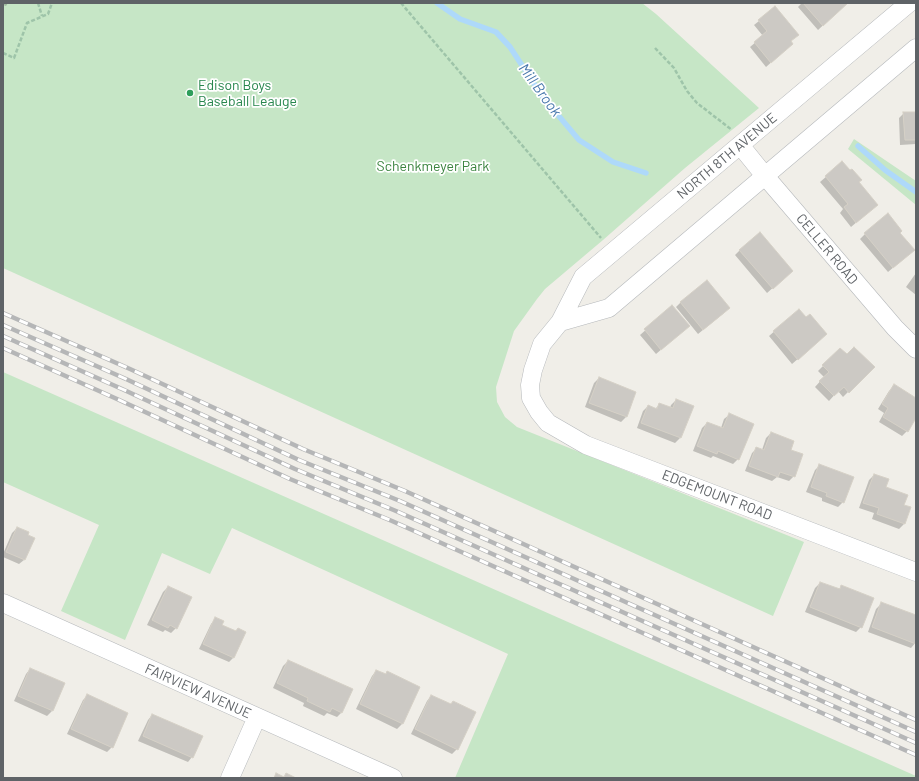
<!DOCTYPE html>
<style>
body{margin:0}
#map{position:relative;width:919px;height:781px;overflow:hidden;background:#f0eee8;font-family:Barlow,sans-serif}
canvas{display:block}
.frame{position:absolute;inset:0;border:4px solid #5f6367;pointer-events:none}
</style>
<div id="map">
<canvas width="919" height="781"></canvas>
<div class="frame"></div>
</div>
<script>
const c = document.querySelector('canvas').getContext('2d');
c.lineJoin = 'round';
function fillPath(path, color) {
  c.fillStyle = color;
  c.fill(path, 'evenodd');
}
function shape(rows) {
  const path = new Path2D();
  for (const r of rows) {
    path.moveTo(r[0], r[1]);
    for (let i = 2; i < r.length; i += 2) path.lineTo(r[i], r[i + 1]);
  }
  return path;
}
function stroke(path, color, width, dash) {
  c.strokeStyle = color;
  c.lineWidth = width;
  c.lineCap = dash ? 'butt' : 'round';
  c.setLineDash(dash || []);
  c.stroke(path);
}
function label(font, color, halo, rows, align = 'center') {
  c.font = font + ' Barlow,sans-serif';
  c.lineWidth = 3.5;
  c.setLineDash([]);
  c.textBaseline = 'middle';
  c.strokeStyle = halo;
  c.fillStyle = color;
  for (const [text, x, y, turn = 0] of rows) {
    c.save();
    c.translate(x, y);
    c.rotate((+turn || 0) * Math.PI / 180);
    c.textAlign = isNaN(turn) ? turn : align;
    if (halo) c.strokeText(text, 0, 0);
    c.fillText(text, 0, 0);
    c.restore();
  }
}
fillPath(shape([
 [3,3,642,3,656,14,759,108,685,168,603,240,545,289,537,299,514,331,496,387,497,402,505,417,517,427,804,542,773,616,3,268],
 [854,139,916,181,916,205,848,149],
 [3,372,916,776,916,778,455,778,508,654,232,528,210,574,162,553,125,640,61,611,99,525,3,482]
]), '#c6e6c6');
fillPath(shape([
 [3,3,8,3,6,6,3,5],
 [802,3,847,3,818,30,798,7],
 [759,21,790,42,792,44,766,67,750,47,763,36,754,25],
 [904,113,916,113,916,144,900,145,899,118],
 [842,163,858,182,872,209,851,227,840,213,843,209,820,182],
 [865,234,909,254,888,272,860,239],
 [740,250,792,271,767,293,735,255],
 [916,273,916,295,906,287],
 [681,302,724,313,698,334,676,307],
 [672,307,684,330,656,354,640,335],
 [799,310,821,339,792,364,769,336],
 [840,349,847,356,873,367,843,397,838,391,829,401,815,387,824,377,818,371],
 [599,378,635,392,626,417,621,422,585,407,594,383],
 [894,386,916,399,916,416,907,431,902,436,879,422,884,413,878,409,889,391],
 [676,400,692,407,680,438,675,443,637,428,643,411,648,406,655,409,660,404,670,408,671,405],
 [729,415,738,459,733,464,713,456,711,458,693,451,702,428,707,423,721,428,724,419],
 [771,433,790,450,794,476,789,481,777,477,772,481,745,471,752,453,757,448,762,450,766,438],
 [820,465,843,502,838,507,822,501,822,498,806,492,815,470],
 [874,475,903,506,909,508,904,524,899,529,872,519,874,513,859,508,869,480],
 [17,528,24,560,19,564,3,557,3,554,12,533],
 [820,583,838,590,842,586,861,627,856,632,805,612,815,588],
 [168,587,176,628,171,633,165,630,163,632,147,625,163,592],
 [881,604,916,617,916,642,911,648,868,632,876,609],
 [215,619,221,625,235,631,238,629,234,657,229,662,199,649,211,624],
 [288,661,342,712,337,717,327,713,324,716,303,706,304,703,273,688,283,666],
 [30,669,64,684,52,711,47,716,14,701,26,674],
 [376,671,385,675,387,673,419,688,402,724,397,729,356,709,372,676],
 [88,695,112,747,107,752,67,734,83,700],
 [431,696,450,705,457,749,452,754,411,734,427,701],
 [152,715,192,757,188,762,138,741,148,720]
]), '#0003');
stroke(shape([
 [437,3,460,19,496,32,510,47,542,96,579,140,613,162,646,173],
 [858,146,885,170,916,192]
]), '#aed9fa', 5.5);
const building = shape([
 [803,3,848,3,823,26,803,3],
 [775,6,799,35,791,41,793,44,771,63,754,42,767,31,758,20,775,6],
 [903,112,916,112,916,140,905,140,903,112],
 [842,161,850,170,852,169,862,180,859,182,878,205,856,223,844,207,848,204,825,176,842,161],
 [888,213,902,231,900,233,915,250,893,268,864,233,888,213],
 [760,232,793,271,773,289,739,250,760,232],
 [707,280,730,308,703,330,680,302,707,280],
 [672,305,690,326,661,350,644,329,672,305],
 [799,309,806,317,810,314,827,334,798,360,773,331,799,309],
 [854,347,875,367,849,393,844,387,834,396,819,381,829,372,822,365,840,348,847,354,854,347],
 [599,377,636,392,627,417,589,403,599,377],
 [894,384,916,398,916,418,908,432,883,417,888,408,882,404,894,384],
 [676,399,694,406,681,438,641,423,648,405,657,409,659,403,673,408,676,399],
 [729,413,754,424,739,460,718,451,717,454,697,446,707,422,723,428,729,413],
 [771,432,794,441,791,450,803,454,795,477,780,472,778,477,749,466,756,447,764,450,771,432],
 [819,464,854,477,844,503,826,496,827,493,811,487,819,464],
 [874,474,889,479,886,487,908,495,904,505,911,507,905,524,877,514,879,508,863,503,874,474],
 [17,527,29,532,28,535,35,538,25,560,6,552,17,527],
 [820,582,840,589,841,585,874,598,862,628,810,607,820,582],
 [168,586,192,597,177,629,170,625,168,628,152,620,168,586],
 [881,602,916,615,916,644,872,627,881,602],
 [215,617,224,621,222,625,236,631,238,628,246,632,234,658,203,644,215,617],
 [288,660,353,689,342,713,332,708,330,712,307,701,308,698,277,683,288,660],
 [30,668,65,683,53,711,18,696,30,668],
 [376,670,386,674,387,671,420,687,403,724,360,704,376,670],
 [87,694,128,713,113,748,71,729,87,694],
 [431,695,451,704,453,701,476,712,458,750,415,729,431,695],
 [152,714,203,736,193,758,143,736,152,714],
 [276,773,284,777,286,773,296,778,274,778,276,773]
]);
fillPath(building, '#ccc9c4');
stroke(building, '#d5d0c6', 1);
const street = shape([
 [909,3,583,277,560,322,542,344,533,370,530,385,531,398,539,412,548,423,586,445,916,572],
 [740,145,765,176,895,328,916,349],
 [560,322,609,308,916,48],
 [3,603,393,778],
 [230,778,257,717]
]);
stroke(street, '#b5b8bb', 19);
stroke(shape([
 [38,3,42,16],
 [401,3,601,238],
 [655,48,674,68,687,91,697,103,732,130],
 [3,53,14,58,27,23,48,14,52,3]
]), '#9ec4a9', 2.5, [4, 2]);
stroke(street, '#fff', 18);
const rail = shape([
 [3,313,130,369,303,449,405,491,916,720],
 [3,325,126,379,299,460,400,501,916,732],
 [3,336,122,389,295,469,396,511,916,743],
 [3,348,117,399,290,479,392,521,916,755]
]);
stroke(rail, '#b5b6b7', 4.5);
stroke(rail, '#fff', 3, [9]);
for (const [x, y, r, color] of [
 [190,93,4,"#2e9e5b"]
]) {
  const dot = new Path2D();
  dot.arc(x, y, r, 0, 2 * Math.PI);
  c.fillStyle = color;
  c.fill(dot);
  stroke(dot, '#fff', 1.5);
}
label('14px', '#27864d', '#fff', [
 ["Edison Boys",198,85],
 ["Baseball Leauge",198,101]
], 'left');
label('14px', '#5f6367', '#fff', [
 ["NORTH 8TH AVENUE",727,156,-40],
 ["CELLER ROAD",827,249,50],
 ["EDGEMOUNT ROAD",717,495,21],
 ["FAIRVIEW AVENUE",198,691,24]
]);
label('14px', '#3a833e', '#fff', [
 ["Schenkmeyer Park",433,166]
]);
label('italic 15px', '#4a79ad', '#fff', [
 ["Mill Brook",540,90,54]
]);
</script>
